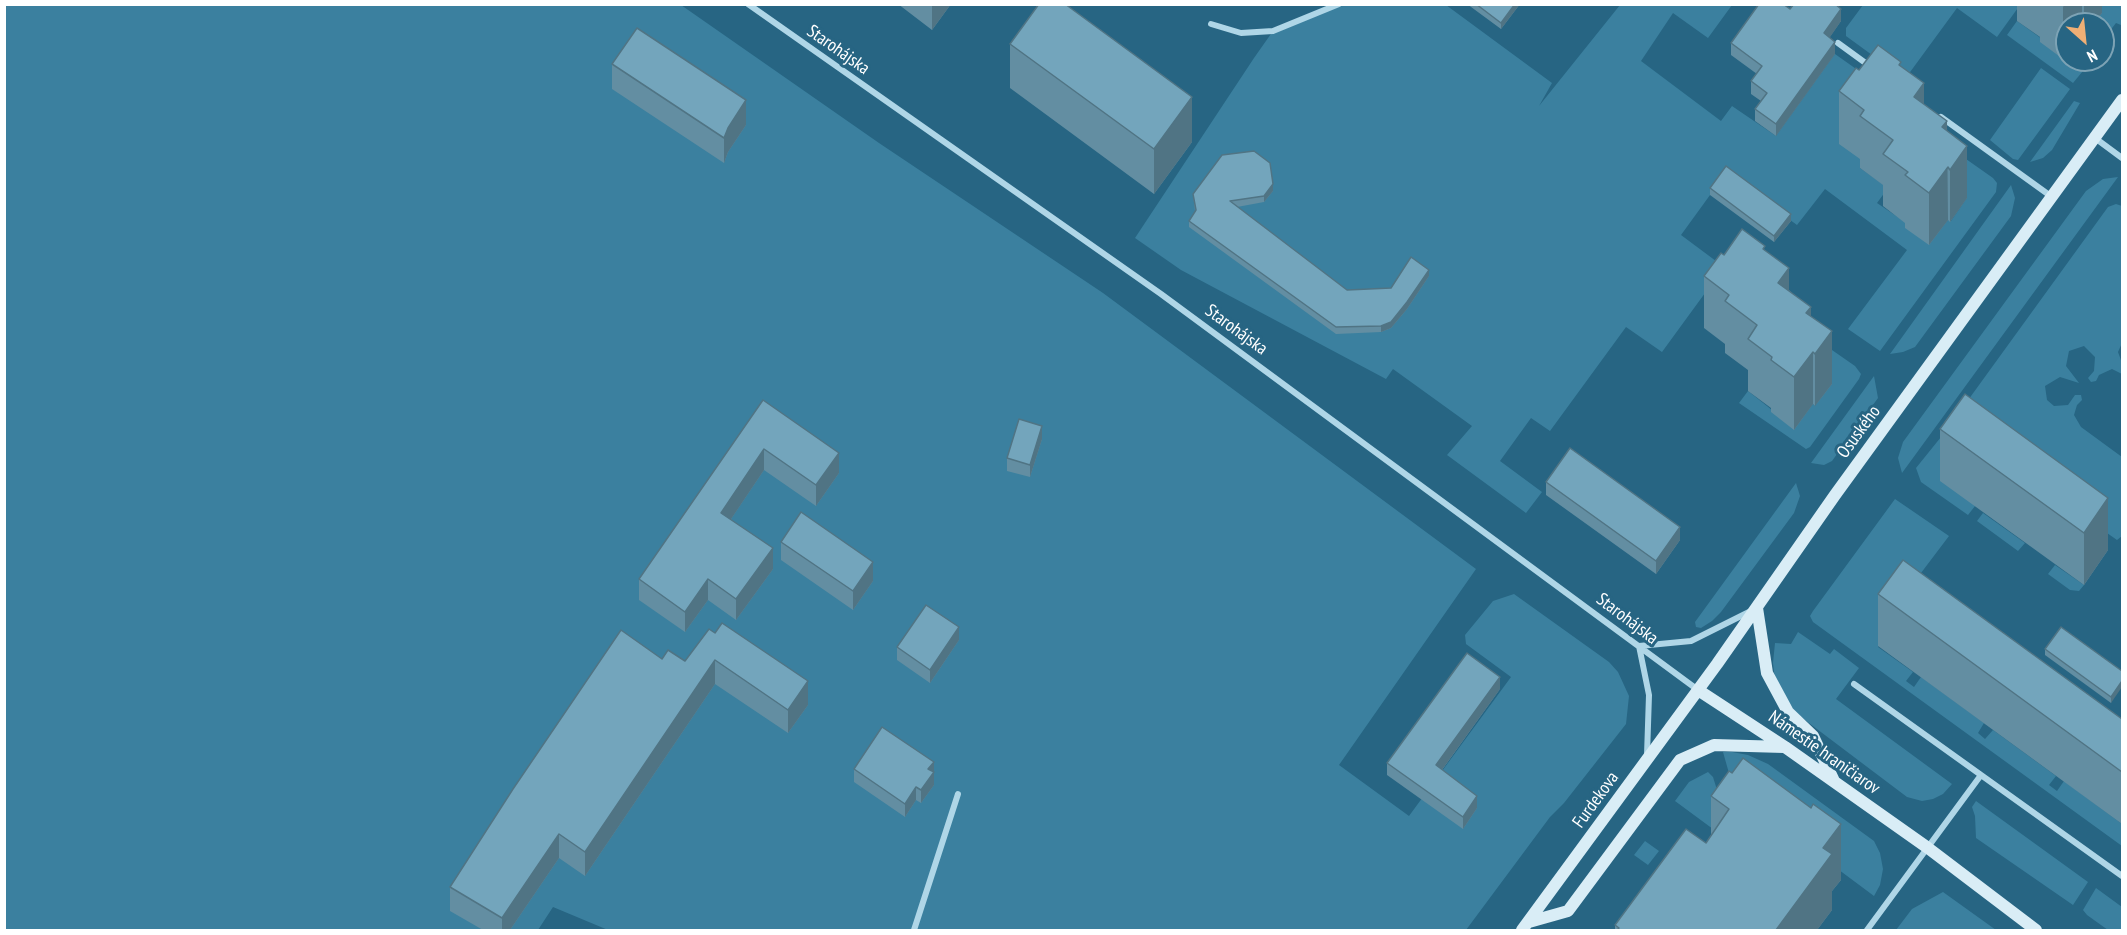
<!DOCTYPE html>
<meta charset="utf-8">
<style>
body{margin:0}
#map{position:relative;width:2127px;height:935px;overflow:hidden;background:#276583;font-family:"PT Sans Narrow",sans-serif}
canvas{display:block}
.frame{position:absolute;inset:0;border:6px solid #fff;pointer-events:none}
.north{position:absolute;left:2055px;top:12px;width:60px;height:60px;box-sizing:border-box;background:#276583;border:2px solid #7da3b5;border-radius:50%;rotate:153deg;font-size:16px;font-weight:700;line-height:24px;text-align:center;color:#fff}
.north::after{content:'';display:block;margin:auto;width:21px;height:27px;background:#efaf75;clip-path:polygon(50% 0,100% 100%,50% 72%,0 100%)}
</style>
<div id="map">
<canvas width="2127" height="935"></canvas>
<div class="frame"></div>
<div class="north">N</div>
</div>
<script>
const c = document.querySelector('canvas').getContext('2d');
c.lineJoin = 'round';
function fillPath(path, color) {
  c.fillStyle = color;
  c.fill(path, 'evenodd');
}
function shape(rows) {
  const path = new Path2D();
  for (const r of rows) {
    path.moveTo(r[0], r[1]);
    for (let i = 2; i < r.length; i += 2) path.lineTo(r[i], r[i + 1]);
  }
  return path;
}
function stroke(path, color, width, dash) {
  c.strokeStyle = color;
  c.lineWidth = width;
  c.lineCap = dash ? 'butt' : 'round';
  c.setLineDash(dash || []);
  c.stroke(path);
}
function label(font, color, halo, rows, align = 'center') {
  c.font = font + ' "PT Sans Narrow",sans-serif';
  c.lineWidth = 6;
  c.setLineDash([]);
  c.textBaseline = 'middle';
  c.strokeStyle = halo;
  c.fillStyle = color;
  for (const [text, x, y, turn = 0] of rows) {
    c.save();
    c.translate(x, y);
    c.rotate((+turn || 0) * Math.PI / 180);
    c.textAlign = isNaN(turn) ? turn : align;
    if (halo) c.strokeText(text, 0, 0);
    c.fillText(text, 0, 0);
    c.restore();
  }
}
fillPath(shape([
 [4,5,681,5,879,143,1103,293,1476,569,1339,765,1409,816,1511,677,1466,644,1465,635,1493,601,1514,594,1609,662,1618,672,1629,696,1626,724,1564,803,1550,817,1466,930,608,930,553,907,538,930,5,930],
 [1339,5,1446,5,1552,83,1539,106,1620,5,1732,5,1708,38,1673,13,1641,61,1721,121,1732,106,1776,136,1835,54,1883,88,1864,162,1860,168,1888,188,1877,203,1908,224,1929,244,1948,220,1951,221,1967,198,1939,140,1993,178,1997,183,1996,192,1880,351,1848,329,1907,250,1825,189,1797,225,1726,173,1681,235,1724,267,1662,352,1626,327,1550,431,1531,418,1500,461,1542,492,1526,513,1447,455,1472,426,1393,369,1386,379,1181,270,1135,238,1254,58,1273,31],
 [1863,5,2020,5,1997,37,1957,8,1905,79,1846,36,1846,28],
 [2091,5,2122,5,2122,24,2121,25,2116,23,2109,32,2112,35,2103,46,2103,24,2093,24],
 [2017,21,2042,39,2067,54,2067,60,2092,60,2073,83,2007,35],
 [2041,68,2070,89,2018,160,2013,159,1990,140],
 [2074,101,2080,103,2052,150,2043,158,2030,162],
 [2118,177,1902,473,1898,458,1903,442,2086,191,2103,179],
 [2011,185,2015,198,2011,216,1915,347,1903,352,1890,354],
 [2116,204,2122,206,2122,343,2118,352,2122,363,2122,374,2112,369,2099,375,2096,381,2091,382,2088,378,2094,371,2095,357,2084,346,2069,351,2066,366,2079,383,2060,377,2045,386,2047,400,2054,406,2068,405,2075,395,2081,395,2082,400,2077,405,2074,415,2081,427,2122,457,2122,536,2117,540,1959,429,1958,414,2108,207],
 [1796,325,1855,366,1861,374,1859,379,1810,447,1806,449,1739,403,1748,391,1772,410,1794,429,1813,404,1815,406,1831,384],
 [1874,376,1878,398,1832,461,1824,465,1811,463],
 [1941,437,1975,506,1968,515,1921,482,1916,468],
 [1796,483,1800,496,1794,513,1721,612,1712,621,1701,628,1696,627,1695,622],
 [1895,499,1949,536,1896,606,1878,647,1913,672,1906,681,1914,687,1921,677,1984,723,1978,733,1985,739,1993,730,2056,776,2049,785,2057,791,2064,781,2122,824,2122,846,1813,622,1810,616,1813,611],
 [1983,513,2025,543,2018,551,1977,521],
 [2055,565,2084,585,2079,591,2070,590,2048,574],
 [1798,632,1830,654,1834,649,1859,668,1836,699,1952,784,1943,794,1933,799,1922,801,1907,797,1797,714,1784,697,1775,680,1773,663,1775,643,1791,644],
 [1723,752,1732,752,1748,755,1768,764,1874,841,1880,853,1883,869,1880,885,1874,896,1737,794,1734,791],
 [1708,772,1713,777,1726,819,1717,832,1675,801,1689,782],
 [1976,801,2088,882,2073,905,1976,838,1975,816,1972,807],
 [1645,841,1659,851,1648,865,1634,855],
 [2096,888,2122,907,2122,930,2108,930,2087,915,2083,910],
 [1943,892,1996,930,1896,930,1912,909]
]), '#3b809f');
stroke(shape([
 [748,4,1161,294,1698,690],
 [1211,24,1241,33,1273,31,1339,4],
 [1838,43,1871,67],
 [1941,117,2052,197],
 [2095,138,2122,158],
 [1639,646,1691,641,1751,611],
 [1639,646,1649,695,1647,755],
 [1854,684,2122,876],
 [914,930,958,794],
 [1867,930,1981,775]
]), '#afd6e7', 6);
stroke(shape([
 [1757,608,1767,673,1788,712,1813,736,1834,781],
 [1698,690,1785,747,1928,848,2036,930],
 [1529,922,1568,911,1680,760,1714,745,1784,747],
 [1522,930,1717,664,1835,495,2122,100]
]), '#d9edf6', 12);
fillPath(shape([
 [898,4,951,4,932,30],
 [1467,4,1520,4,1501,29],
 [2017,4,2102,4,2102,13,2093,24,2067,24,2067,54,2063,59,2040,42,2040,37,2017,21],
 [1790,9,1841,21,1829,38,1835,54,1776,136,1755,121,1755,109,1761,101,1751,94,1751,81,1757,74,1731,55,1731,43],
 [1010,44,1192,142,1154,194,1010,88],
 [612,64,746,125,728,152,724,163,612,89],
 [1901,66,1924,105,1947,131,1967,198,1950,222,1948,220,1929,245,1905,228,1905,223,1883,206,1883,185,1860,168,1860,159,1839,144,1839,91,1859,70],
 [1710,188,1791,221,1774,242,1710,195],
 [1273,191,1264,202,1237,207,1347,290,1391,288,1429,276,1407,309,1391,328,1381,332,1336,334,1189,227,1189,221,1195,211,1193,194],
 [1765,251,1789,290,1811,316,1832,384,1815,406,1813,404,1794,430,1771,412,1771,408,1748,391,1748,370,1725,353,1725,344,1704,328,1704,276,1724,255],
 [763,400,839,473,816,506,764,470,731,519,773,569,736,620,708,600,685,632,639,600,639,579],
 [1940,429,2108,550,2084,585,1940,481],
 [1042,439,1030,477,1007,471,1007,458],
 [1546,482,1680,540,1656,574,1546,495],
 [781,542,873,581,853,610,781,560],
 [1878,594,2122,719,2122,824,1878,646],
 [709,629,808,705,788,733,715,684,585,876,559,858,510,930,483,930,450,911,450,887,662,659,685,661],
 [959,640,930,683,897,660,897,647],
 [2045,649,2122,671,2111,703,2045,655],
 [1500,689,1442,770,1477,808,1463,829,1387,775,1387,763],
 [934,762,934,785,921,803,916,800,905,817,854,782,854,769],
 [1711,796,1841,880,1832,891,1832,910,1817,930,1615,930,1615,925,1706,843,1711,835]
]), '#638ea2');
fillPath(shape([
 [932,4,951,4,932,30],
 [1515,4,1520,4,1501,29,1501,23],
 [2065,4,2082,4,2082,24,2067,24,2067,54,2063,59,2063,7],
 [2084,4,2102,4,2102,13,2093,24,2084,24],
 [1841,9,1841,21,1824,46,1824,33],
 [1835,42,1835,54,1776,136,1776,124],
 [1924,83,1924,135,1914,97],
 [1192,97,1192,142,1154,194,1154,149],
 [746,100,746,125,728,152,724,163,724,138,728,128],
 [1947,121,1948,220,1929,245,1929,193,1942,127],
 [1967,146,1967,198,1950,222,1950,170],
 [1273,184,1273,191,1264,202,1264,196],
 [1791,214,1791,221,1774,242,1774,236],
 [1789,268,1789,320,1778,283],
 [1429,270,1429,276,1407,309,1391,328,1381,332,1381,326],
 [1811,307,1811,354,1813,352,1813,404,1794,430,1794,377,1806,313],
 [1832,331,1832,384,1815,406,1815,354],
 [1042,426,1042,439,1030,477,1030,465],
 [764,449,764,470,721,534,721,513],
 [839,453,839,473,816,506,816,485],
 [2108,498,2108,550,2084,585,2084,533],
 [1680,527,1680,540,1656,574,1656,561],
 [773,548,773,569,736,620,736,599],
 [873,562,873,581,853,610,853,591],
 [708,579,708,600,685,632,685,612],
 [959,627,959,640,930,683,930,670],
 [715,660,715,684,585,876,585,852],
 [1500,677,1500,689,1436,778,1436,765],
 [808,681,808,705,788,733,788,710],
 [2122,681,2122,687,2111,703,2111,697],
 [934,762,934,785,921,803,921,790,928,769],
 [916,787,916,800,905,817,905,804],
 [1477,796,1477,808,1463,829,1463,817],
 [1841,824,1841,880,1832,891,1832,910,1817,930,1776,930,1823,848],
 [559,834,559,858,510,930,502,930,502,918]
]), '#507484');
const building = shape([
 [1039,4,1065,4,1192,97,1154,149,1010,44,1039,4],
 [1476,4,1515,4,1501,23,1476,4],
 [1759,4,1783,4,1790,9,1794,4,1835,4,1841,9,1824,33,1835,42,1776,124,1755,109,1767,93,1751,81,1762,66,1731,43,1759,4],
 [637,28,746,100,728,128,724,138,612,64,637,28],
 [1878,45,1901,62,1899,65,1924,83,1914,97,1947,121,1942,127,1967,146,1950,170,1948,167,1929,193,1905,175,1908,172,1883,154,1893,140,1860,116,1864,110,1839,91,1856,68,1859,70,1878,45],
 [1254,151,1270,163,1273,184,1264,196,1230,201,1347,290,1391,288,1411,257,1429,270,1407,302,1391,322,1381,326,1336,327,1189,221,1196,210,1193,194,1222,155,1254,151],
 [1726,166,1791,214,1774,236,1710,188,1726,166],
 [1742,229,1765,246,1763,249,1789,268,1778,283,1811,307,1806,313,1832,331,1815,354,1813,352,1794,377,1771,360,1772,357,1748,339,1757,325,1725,301,1729,295,1704,276,1721,253,1724,255,1742,229],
 [1965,394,2108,498,2084,533,1940,429,1965,394],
 [763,400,839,453,816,485,764,449,721,513,773,548,736,599,708,579,685,612,639,579,763,400],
 [1019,419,1042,426,1030,465,1007,458,1019,419],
 [1570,448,1680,527,1656,561,1546,482,1570,448],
 [801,512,873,562,853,591,781,542,801,512],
 [1903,560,2122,719,2122,772,1878,594,1903,560],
 [926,605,959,627,930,670,897,647,926,605],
 [722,623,808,681,788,710,715,660,585,852,559,834,502,918,450,887,513,789,621,630,662,659,668,650,685,661,709,629,715,633,722,623],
 [2061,627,2122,671,2122,681,2111,697,2045,649,2061,627],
 [1467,653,1500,677,1436,765,1477,796,1463,817,1387,763,1467,653],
 [882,727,934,762,928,769,934,772,921,790,916,787,905,804,854,769,882,727],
 [1743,758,1811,808,1813,804,1841,824,1823,848,1832,854,1776,930,1617,930,1619,928,1615,925,1686,829,1706,843,1729,809,1711,796,1729,771,1732,773,1743,758]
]);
fillPath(building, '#73a5bc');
stroke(building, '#507484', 1.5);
label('18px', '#fff', '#276583', [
 ["Starohájska",838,50,35],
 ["Starohájska",1236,330,36],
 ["Osuského",1859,432,-54],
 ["Starohájska",1627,619,37],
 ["Námestie hraničiarov",1824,753,35],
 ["Furdekova",1596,800,-54]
]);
</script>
